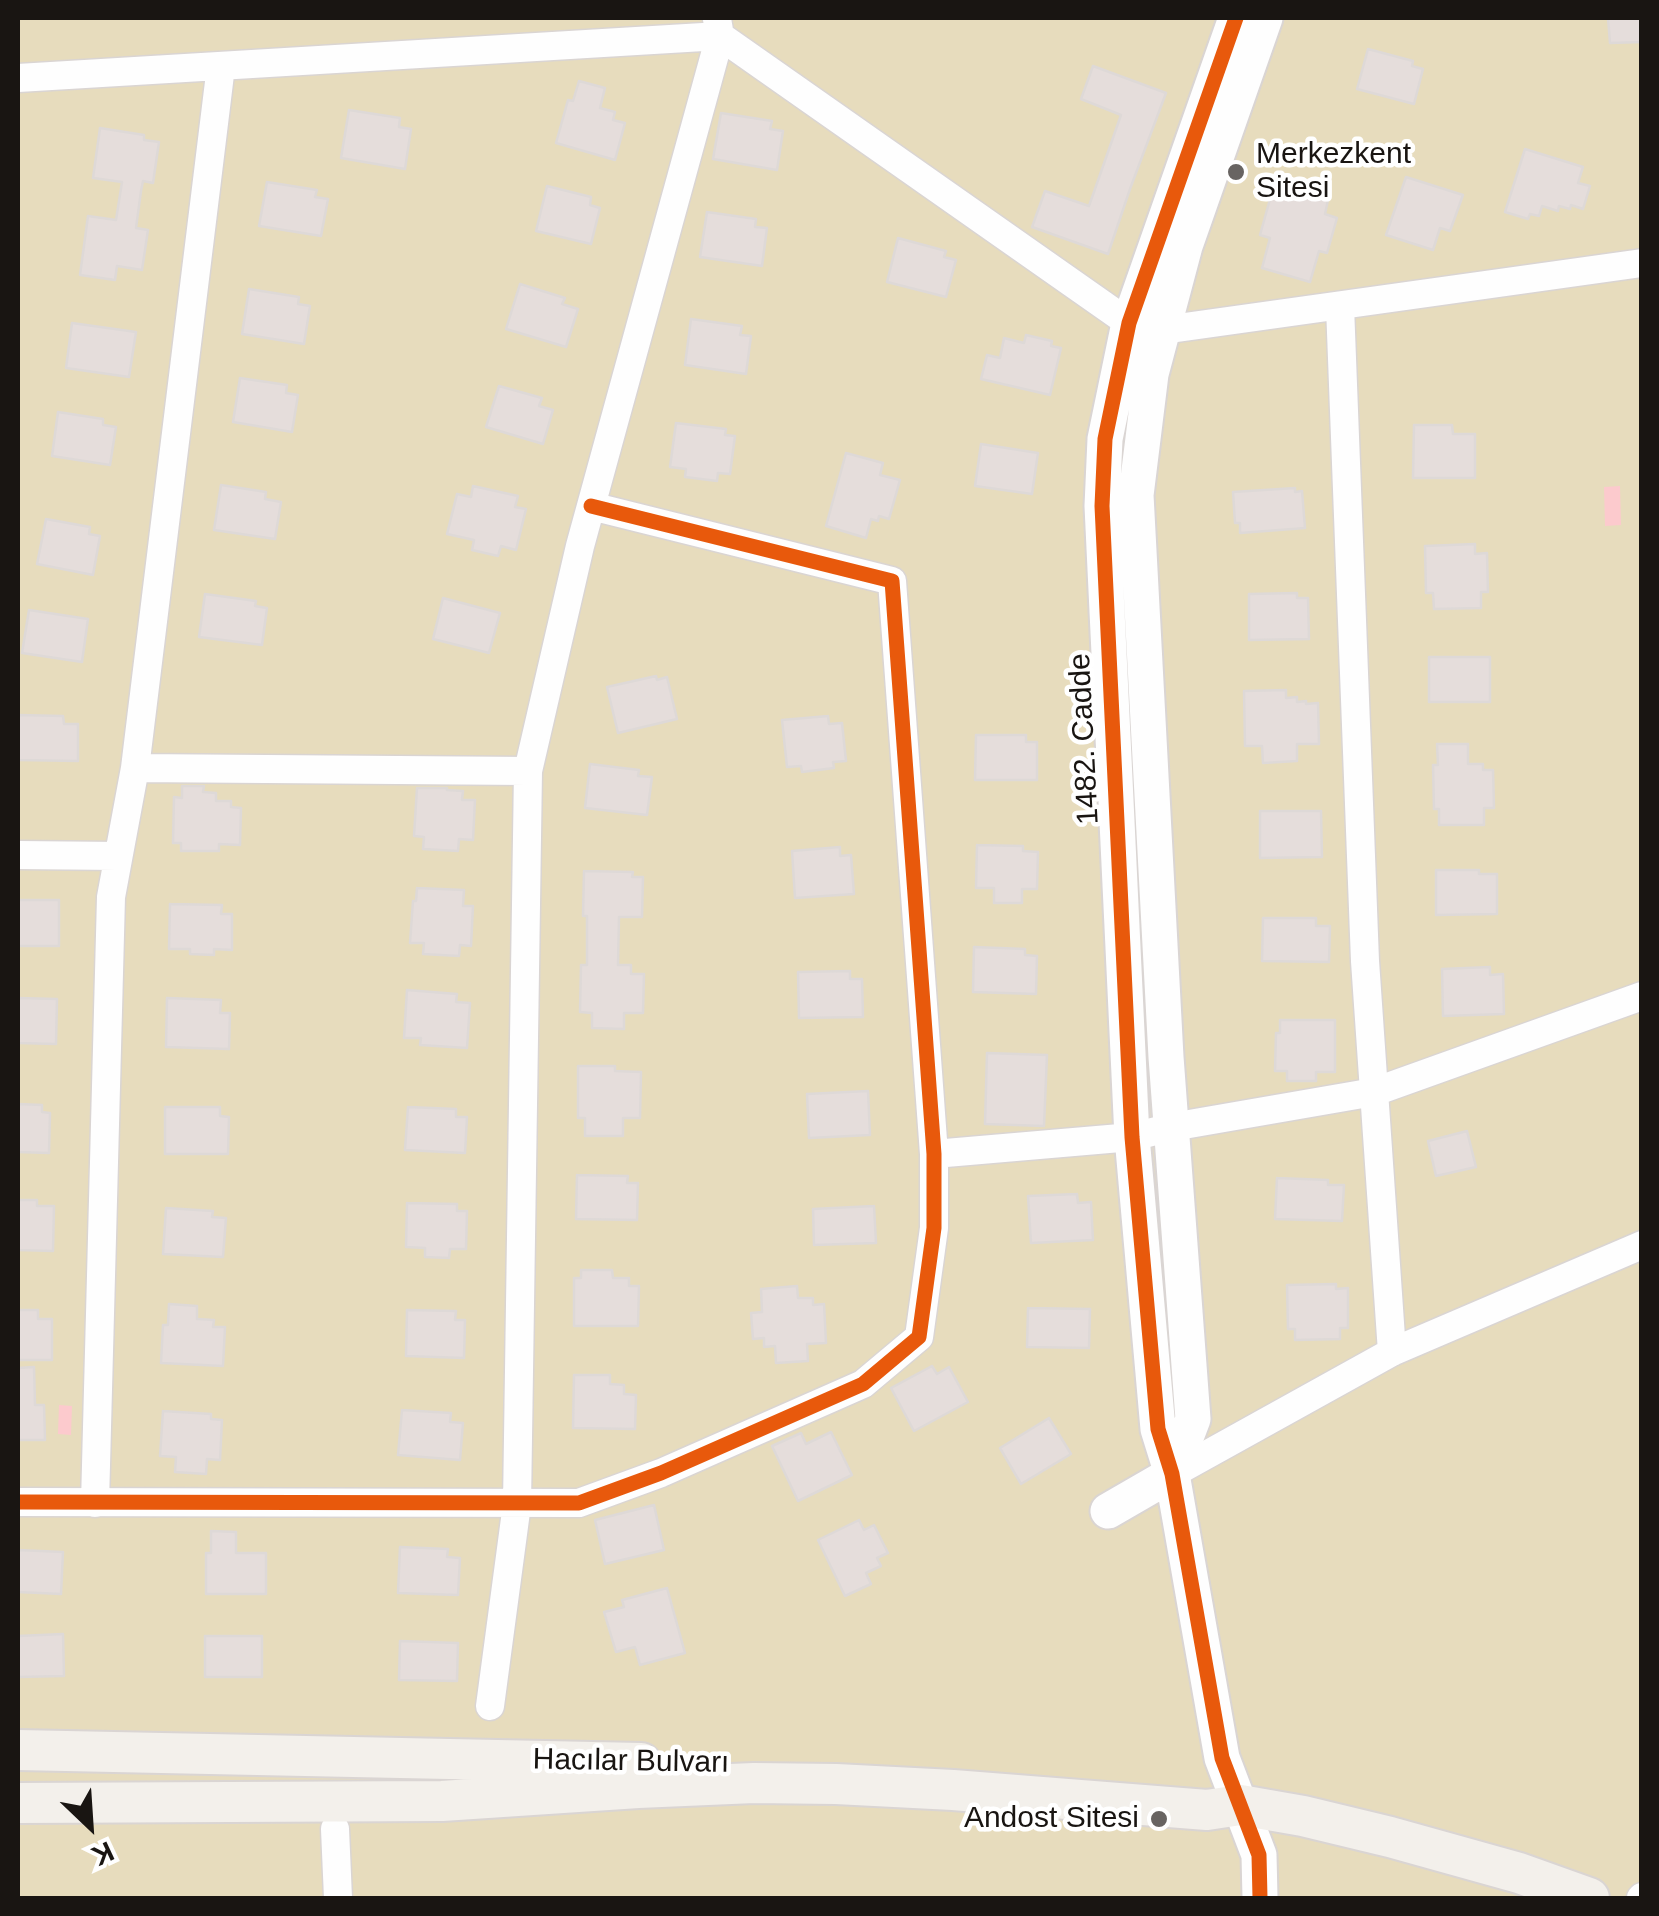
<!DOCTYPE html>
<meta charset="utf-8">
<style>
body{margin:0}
#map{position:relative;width:1659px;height:1916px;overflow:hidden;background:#fbf8f6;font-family:Arial,sans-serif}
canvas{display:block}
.frame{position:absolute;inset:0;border:20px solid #191512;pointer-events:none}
.north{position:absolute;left:40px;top:1776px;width:100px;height:100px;-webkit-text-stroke:8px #fff;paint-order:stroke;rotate:155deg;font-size:28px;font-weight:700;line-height:40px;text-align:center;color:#191512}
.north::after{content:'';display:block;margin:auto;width:35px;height:45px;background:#191512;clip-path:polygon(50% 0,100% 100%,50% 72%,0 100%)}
</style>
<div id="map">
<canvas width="1659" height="1916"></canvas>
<div class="frame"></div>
<div class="north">K</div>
</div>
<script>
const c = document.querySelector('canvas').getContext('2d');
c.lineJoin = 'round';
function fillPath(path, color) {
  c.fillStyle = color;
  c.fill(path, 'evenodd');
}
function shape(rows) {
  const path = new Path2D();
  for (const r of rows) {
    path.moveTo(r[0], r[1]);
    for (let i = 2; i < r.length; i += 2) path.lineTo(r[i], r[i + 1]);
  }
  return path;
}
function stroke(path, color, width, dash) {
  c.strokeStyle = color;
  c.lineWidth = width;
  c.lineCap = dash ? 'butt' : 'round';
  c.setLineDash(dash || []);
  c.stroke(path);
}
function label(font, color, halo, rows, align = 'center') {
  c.font = font + ' Arial,sans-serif';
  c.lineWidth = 9;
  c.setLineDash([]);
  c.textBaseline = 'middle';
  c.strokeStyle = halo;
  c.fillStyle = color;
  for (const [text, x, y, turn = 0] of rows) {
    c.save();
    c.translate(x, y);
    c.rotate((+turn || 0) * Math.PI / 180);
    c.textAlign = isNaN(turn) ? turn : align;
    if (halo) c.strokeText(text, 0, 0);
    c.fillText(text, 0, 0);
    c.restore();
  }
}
fillPath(shape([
 [18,18,1641,18,1641,1898,18,1898]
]), '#e7dcbd');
fillPath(shape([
 [1620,486,1621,525,1605,526,1604,487],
 [59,1405,72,1406,71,1435,58,1434]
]), '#fccacd');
const building = shape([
 [1608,18,1642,18,1642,42,1610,43,1608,18],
 [1368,49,1413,61,1412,66,1423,69,1414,104,1357,89,1368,49],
 [1093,66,1166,93,1130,189,1108,254,1032,227,1045,191,1089,206,1121,115,1081,99,1093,66],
 [579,81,605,88,600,108,615,112,613,120,625,123,615,160,556,143,568,100,573,101,579,81],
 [349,110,400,118,399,127,411,129,405,169,341,158,349,110],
 [721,113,772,121,770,129,783,131,777,170,713,159,721,113],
 [100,128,144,135,144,140,159,142,153,183,143,181,141,191,136,228,148,230,142,270,117,266,115,280,80,275,88,216,116,220,122,182,93,178,100,128],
 [1525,149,1583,167,1578,183,1590,186,1583,209,1571,205,1570,209,1559,206,1558,211,1542,206,1539,216,1530,214,1528,219,1505,212,1525,149],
 [1406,177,1463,195,1450,231,1440,228,1433,250,1386,235,1406,177],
 [267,182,317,190,315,197,328,199,321,236,259,226,267,182],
 [547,186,591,197,590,205,600,208,591,244,536,231,547,186],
 [1285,188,1328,200,1325,214,1337,218,1327,253,1319,251,1310,282,1262,268,1270,238,1260,235,1272,192,1283,194,1285,188],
 [707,212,756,219,755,227,767,228,762,266,700,257,707,212],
 [898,238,946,251,944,257,956,260,946,297,887,282,898,238],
 [520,284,565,298,562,304,578,309,566,347,506,329,520,284],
 [249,289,299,297,298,304,310,306,304,344,242,334,249,289],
 [691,319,742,326,740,335,751,336,746,374,685,365,691,319],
 [72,323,136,332,129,377,66,368,72,323],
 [1026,335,1052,341,1051,346,1061,348,1050,395,981,379,987,355,1000,358,1004,338,1024,343,1026,335],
 [240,378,287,385,286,393,298,395,292,432,233,422,240,378],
 [499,386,542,398,539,406,553,410,543,444,486,427,499,386],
 [58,412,103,419,103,425,116,427,110,465,52,456,58,412],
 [676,423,726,429,725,435,735,436,730,474,718,473,717,481,685,477,686,469,670,467,676,423],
 [1414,425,1452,425,1453,434,1475,434,1475,478,1413,478,1414,425],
 [981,444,1038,453,1032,494,975,486,981,444],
 [846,453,883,463,880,475,900,480,889,519,879,516,878,521,871,519,866,538,826,526,846,453],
 [221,485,266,492,265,499,281,502,275,539,214,530,221,485],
 [473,486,518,496,515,507,526,509,516,550,501,546,498,556,472,550,474,540,447,534,457,494,471,497,473,486],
 [1295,488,1295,492,1302,491,1305,528,1240,533,1240,523,1235,523,1233,492,1295,488],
 [46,519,90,527,89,534,100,536,93,575,37,564,46,519],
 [1475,544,1475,554,1487,553,1488,592,1481,592,1481,608,1434,609,1433,593,1426,593,1425,546,1475,544],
 [1297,593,1297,598,1308,598,1309,639,1249,640,1249,594,1297,593],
 [205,594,256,601,255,606,267,608,262,645,199,637,205,594],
 [443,598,500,613,489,653,433,639,443,598],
 [29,610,88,619,82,662,22,653,29,610],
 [1429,657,1490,657,1490,702,1429,702,1429,657],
 [656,676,657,680,667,677,677,719,618,733,607,687,656,676],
 [1286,690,1286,698,1297,697,1297,702,1306,701,1306,704,1318,703,1319,744,1297,744,1297,761,1263,763,1262,746,1245,746,1244,691,1286,690],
 [18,715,63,716,64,724,78,724,78,761,18,760,18,715],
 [828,716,829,724,842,723,846,761,833,762,834,768,802,772,801,766,787,767,782,720,828,716],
 [976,735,1026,735,1026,742,1037,742,1037,780,975,780,976,735],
 [1437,744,1468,744,1468,764,1483,764,1483,770,1493,770,1494,808,1484,808,1484,825,1439,825,1439,809,1434,809,1433,765,1438,765,1437,744],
 [590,764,639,770,638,776,652,777,647,815,585,808,590,764],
 [182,786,204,786,203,792,216,793,216,801,231,801,231,807,241,808,240,845,219,844,219,851,181,851,181,843,173,843,174,797,182,798,182,786],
 [417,788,447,788,447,790,463,791,462,800,475,800,473,840,459,839,458,851,423,849,424,837,414,836,417,788],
 [1260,811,1321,811,1322,857,1260,858,1260,811],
 [977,845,1023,846,1023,851,1038,852,1037,889,1022,889,1022,903,994,903,994,888,976,888,977,845],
 [840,847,840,856,851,855,854,894,795,898,792,851,840,847],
 [1436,870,1479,870,1479,874,1497,874,1497,914,1436,915,1436,870],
 [584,871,633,872,632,877,643,877,642,917,619,917,618,965,631,965,631,974,644,974,643,1013,624,1013,624,1029,592,1028,592,1013,580,1012,581,965,587,965,587,916,583,916,584,871],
 [417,888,464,890,463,906,473,906,471,946,460,945,459,956,423,954,424,943,410,943,413,901,416,901,417,888],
 [18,900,59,900,59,946,18,946,18,900],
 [170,904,222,905,221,914,232,914,232,950,214,949,214,955,190,954,190,949,169,949,170,904],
 [1263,918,1316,918,1316,926,1330,926,1329,962,1262,961,1263,918],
 [974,947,1025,949,1025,955,1037,956,1036,994,973,992,974,947],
 [1490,967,1490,975,1503,974,1504,1014,1443,1016,1442,969,1490,967],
 [850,971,850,979,862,979,863,1017,799,1018,798,972,850,971],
 [407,990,457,994,456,1002,470,1003,467,1048,420,1045,421,1038,404,1038,407,990],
 [18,998,57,999,56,1044,18,1043,18,998],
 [167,998,221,1000,220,1013,230,1013,229,1049,166,1047,167,998],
 [1280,1020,1335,1020,1335,1072,1316,1072,1316,1081,1287,1081,1287,1071,1275,1071,1276,1033,1280,1033,1280,1020],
 [987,1053,1047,1055,1044,1126,985,1124,987,1053],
 [578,1066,615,1066,615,1071,641,1072,640,1118,623,1118,623,1136,585,1136,585,1118,578,1118,578,1066],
 [868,1091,870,1135,809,1138,807,1094,868,1091],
 [18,1104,42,1105,42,1112,50,1113,49,1153,18,1152,18,1104],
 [165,1107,220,1107,220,1116,229,1117,228,1154,165,1154,165,1107],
 [408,1107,456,1109,456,1117,467,1117,465,1153,405,1150,408,1107],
 [1467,1131,1476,1167,1436,1176,1428,1141,1467,1131],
 [577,1175,628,1176,627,1183,638,1183,637,1220,576,1219,577,1175],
 [1277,1178,1328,1180,1328,1185,1344,1185,1342,1221,1275,1219,1277,1178],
 [1077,1194,1078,1203,1091,1202,1093,1240,1031,1243,1028,1196,1077,1194],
 [18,1200,37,1200,37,1206,54,1206,53,1251,18,1250,18,1200],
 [407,1203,457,1204,457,1211,467,1211,466,1249,450,1249,449,1258,425,1257,425,1248,406,1247,407,1203],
 [874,1206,876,1243,814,1245,813,1209,874,1206],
 [166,1208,213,1211,212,1217,226,1218,223,1257,163,1254,166,1208],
 [581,1270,612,1270,613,1278,629,1278,629,1286,639,1286,638,1326,574,1326,574,1278,581,1278,581,1270],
 [1336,1284,1336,1289,1348,1288,1348,1328,1340,1328,1340,1339,1295,1340,1295,1329,1288,1329,1287,1285,1336,1284],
 [797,1286,798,1298,813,1298,813,1305,824,1304,826,1343,807,1344,808,1361,776,1363,775,1346,764,1347,764,1338,753,1339,751,1313,762,1312,761,1289,797,1286],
 [169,1304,197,1306,197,1319,214,1320,213,1327,225,1327,223,1366,161,1363,163,1325,168,1325,169,1304],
 [1028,1308,1090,1309,1089,1348,1027,1347,1028,1308],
 [18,1310,38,1310,38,1319,52,1319,52,1360,18,1360,18,1310],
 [407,1310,456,1311,455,1320,465,1320,464,1358,406,1356,407,1310],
 [932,1366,937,1374,949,1367,968,1402,914,1431,891,1388,932,1366],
 [34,1367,35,1405,44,1405,45,1440,18,1440,18,1368,34,1367],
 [574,1375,610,1375,610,1384,624,1385,624,1394,636,1395,635,1429,573,1428,574,1375],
 [402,1410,451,1413,450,1422,463,1423,460,1460,398,1455,402,1410],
 [163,1411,211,1414,211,1419,222,1420,220,1460,207,1459,206,1474,175,1472,176,1457,160,1456,163,1411],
 [1049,1418,1071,1454,1021,1484,1000,1448,1049,1418],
 [831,1432,852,1475,798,1501,772,1446,801,1433,806,1444,831,1432],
 [654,1505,664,1550,605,1564,595,1520,654,1505],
 [859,1520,864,1530,874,1525,888,1553,877,1558,881,1566,866,1573,871,1584,845,1596,818,1540,859,1520],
 [211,1531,236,1532,236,1553,266,1553,266,1594,206,1594,206,1553,211,1553,211,1531],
 [400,1547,448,1549,447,1557,460,1558,458,1595,398,1593,400,1547],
 [18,1550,63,1552,61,1594,18,1592,18,1550],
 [667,1588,685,1653,640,1665,635,1647,616,1652,604,1612,624,1607,622,1600,667,1588],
 [63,1634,64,1676,18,1677,18,1636,63,1634],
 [205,1636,262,1636,262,1677,205,1677,205,1636],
 [400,1641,458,1643,457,1681,399,1680,400,1641]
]);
fillPath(building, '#e5dddb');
stroke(building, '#ded9d7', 2.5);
const minor = shape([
 [18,78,720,36,1129,323,1163,330,1642,263],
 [1340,306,1365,961,1392,1352],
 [135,768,528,771],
 [18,855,118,856],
 [934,1154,1132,1137,1172,1127,1374,1092,1642,996],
 [1172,1474,1392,1352,1642,1245],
 [18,1502,579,1503,661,1473,863,1384,919,1337,934,1228,934,1154,892,581,591,506],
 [95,1503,111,897,135,768,221,66],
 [490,1706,517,1504,528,771,580,546,720,36,717,19],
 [335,1829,338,1898],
 [1641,1898,1642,1897]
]);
const tertiary = shape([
 [1236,18,1129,323,1105,439,1102,506,1132,1137,1158,1429,1172,1474,1222,1758,1259,1855,1260,1898],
 [1172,1474,1193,1419,1166,1057,1136,495,1151,374,1185,246,1265,18],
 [1108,1511,1172,1474]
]);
const secondary = shape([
 [18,1750,641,1763],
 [18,1803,442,1801,638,1788,754,1783,836,1784,953,1790,1207,1810,1240,1805,1303,1816,1390,1837,1519,1873,1589,1898]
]);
stroke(minor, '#dad5d3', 31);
stroke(tertiary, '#dad5d3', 39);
stroke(secondary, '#dad5d3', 44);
stroke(minor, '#fefefe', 28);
stroke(tertiary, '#fefefe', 35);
stroke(secondary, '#f3f0eb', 40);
stroke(shape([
 [1236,18,1129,323,1105,439,1102,506,1132,1137,1158,1429,1172,1474,1222,1758,1259,1855,1260,1898],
 [18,1502,579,1503,661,1473,863,1384,919,1337,934,1228,934,1154,892,581,591,506]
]), '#e8590c', 15);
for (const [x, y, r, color] of [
 [1236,172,10,"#686462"],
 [1159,1819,10,"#686462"]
]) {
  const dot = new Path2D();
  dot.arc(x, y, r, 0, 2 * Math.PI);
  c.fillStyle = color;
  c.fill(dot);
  stroke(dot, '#fff', 4);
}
label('30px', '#191512', '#fff', [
 ["Merkezkent",1256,155],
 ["Sitesi",1256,189],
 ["Andost Sitesi",1139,1819,"right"]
], 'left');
label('30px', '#191512', '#fff', [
 ["1482. Cadde",1085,739,-93],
 ["Hacılar Bulvarı",631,1762,1]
]);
</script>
